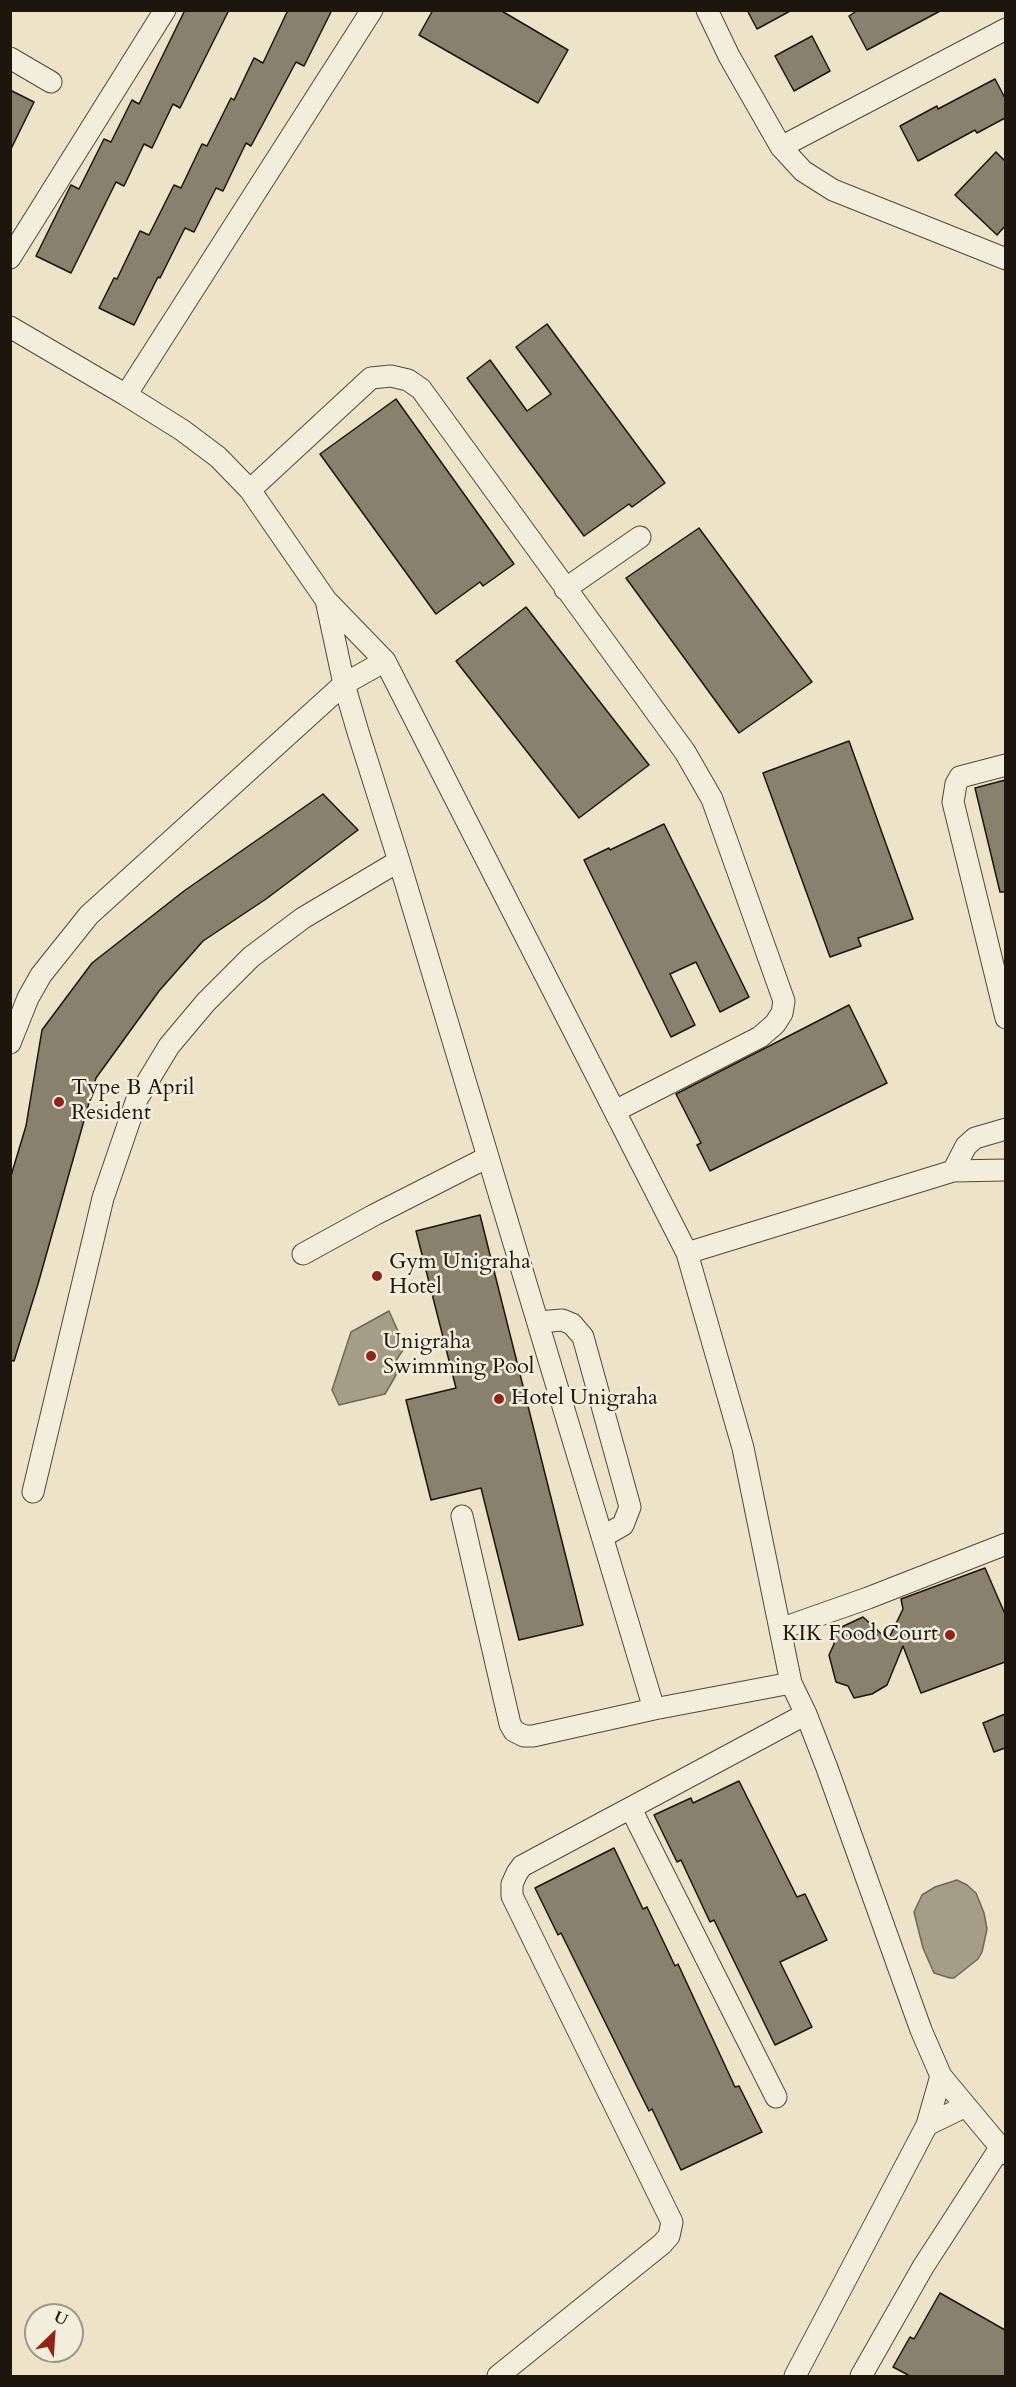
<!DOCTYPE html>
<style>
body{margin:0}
#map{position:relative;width:1016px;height:2387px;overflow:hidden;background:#ece3c9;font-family:Cardo,serif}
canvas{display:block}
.frame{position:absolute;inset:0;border:12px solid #1e150c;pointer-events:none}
.north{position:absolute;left:24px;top:2303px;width:60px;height:60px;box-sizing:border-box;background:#f3eddc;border:2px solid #9e9789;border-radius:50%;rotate:25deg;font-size:16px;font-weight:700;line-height:24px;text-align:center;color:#1e150c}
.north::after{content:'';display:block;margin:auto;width:21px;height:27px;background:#8f2418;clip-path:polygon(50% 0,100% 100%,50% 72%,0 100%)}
</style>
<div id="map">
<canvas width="1016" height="2387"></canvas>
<div class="frame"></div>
<div class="north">U</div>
</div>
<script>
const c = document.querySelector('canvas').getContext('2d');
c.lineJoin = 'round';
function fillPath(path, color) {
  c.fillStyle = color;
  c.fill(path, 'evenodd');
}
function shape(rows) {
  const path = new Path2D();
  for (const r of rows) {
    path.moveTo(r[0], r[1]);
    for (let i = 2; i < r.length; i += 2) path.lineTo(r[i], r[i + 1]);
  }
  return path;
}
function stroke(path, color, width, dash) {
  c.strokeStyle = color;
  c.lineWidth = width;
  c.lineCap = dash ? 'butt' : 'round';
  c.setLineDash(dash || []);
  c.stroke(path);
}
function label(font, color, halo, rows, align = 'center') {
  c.font = font + ' Cardo,serif';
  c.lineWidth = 5;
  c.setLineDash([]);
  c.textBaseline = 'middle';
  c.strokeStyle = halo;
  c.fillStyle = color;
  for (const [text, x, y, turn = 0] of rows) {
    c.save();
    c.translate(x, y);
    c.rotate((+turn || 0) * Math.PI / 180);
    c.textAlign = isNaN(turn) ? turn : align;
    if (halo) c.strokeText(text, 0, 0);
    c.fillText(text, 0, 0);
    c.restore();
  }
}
const water = shape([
 [389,1311,405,1347,393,1365,396,1375,385,1394,339,1405,332,1390,351,1332,389,1311],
 [957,1880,967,1885,976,1893,984,1913,987,1929,982,1952,978,1959,954,1978,950,1978,934,1973,923,1948,914,1912,922,1895,935,1887,957,1880]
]);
fillPath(water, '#a69d89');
stroke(water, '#706757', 1.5);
const building = shape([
 [185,10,229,10,180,108,173,104,152,148,144,144,124,186,116,182,71,273,36,256,71,185,79,189,104,139,111,142,132,100,139,104,185,10],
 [288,10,332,10,304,66,296,62,251,146,246,143,223,191,216,188,194,232,185,228,160,278,158,277,134,325,99,308,114,278,117,279,140,231,149,235,174,185,181,188,202,144,207,146,231,98,234,100,254,58,263,63,288,10],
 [433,10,500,10,568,50,538,103,419,35,433,10],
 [747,10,792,10,757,29,747,10],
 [858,10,942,10,867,50,849,16,858,10],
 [812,36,830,71,794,91,775,56,812,36],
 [995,79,1005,98,1005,118,977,133,975,130,918,161,900,126,937,106,938,109,995,79],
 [10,90,34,102,10,151,10,90],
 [996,152,1005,161,1005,226,997,235,955,195,996,152],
 [547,324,665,483,632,507,629,504,584,536,467,378,490,360,527,411,551,394,516,347,547,324],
 [396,399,514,564,483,586,480,582,436,614,320,454,396,399],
 [699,528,812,682,739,733,626,578,699,528],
 [526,607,649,765,579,818,456,661,526,607],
 [849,741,913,919,858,938,861,946,830,957,763,773,849,741],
 [1005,780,1005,892,1000,892,975,788,1005,780],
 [323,794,358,830,266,899,203,941,159,991,96,1078,38,1284,14,1361,10,1360,10,1179,26,1126,42,1030,92,963,184,891,323,794],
 [664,824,749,997,720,1012,696,962,670,974,695,1025,671,1037,584,860,609,848,610,850,664,824],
 [849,1005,887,1083,710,1171,697,1145,701,1143,676,1094,849,1005],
 [480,1215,583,1625,519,1640,481,1488,431,1500,406,1400,456,1388,416,1231,480,1215],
 [985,1568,1005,1614,1005,1662,921,1693,903,1646,887,1685,872,1694,854,1698,848,1686,836,1682,829,1655,834,1644,833,1631,863,1617,888,1640,903,1609,901,1599,985,1568],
 [1005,1714,1005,1748,994,1752,983,1723,1005,1714],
 [739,1781,797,1897,805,1894,827,1940,780,1962,812,2027,775,2045,714,1920,710,1922,681,1860,677,1862,654,1815,691,1798,693,1803,739,1781],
 [614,1848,643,1909,647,1907,675,1966,678,1964,735,2087,739,2086,762,2132,681,2170,652,2109,649,2111,561,1933,558,1935,535,1888,614,1848],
 [940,2293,1005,2330,1005,2376,910,2376,893,2367,910,2337,914,2339,940,2293]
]);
fillPath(building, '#89806e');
stroke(building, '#1e150c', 1.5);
const minor = shape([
 [707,10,729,56,781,147,803,171,833,190,1006,259],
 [10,58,51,82],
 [781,147,1006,29],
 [10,258,165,10],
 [10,327,126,395,182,430,218,457,250,490,326,600,385,661,687,1253,743,1448,791,1683,806,1714,827,1768,921,2030,941,2076,1006,2154],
 [126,395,372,10],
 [250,490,371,378,391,376,408,380,421,389,685,752,712,799,784,1001,782,1013,775,1024,760,1037,615,1111],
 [565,589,640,537],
 [326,600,344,684,358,732,399,861,654,1709,791,1683],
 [1006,765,960,777,956,784,953,802,1006,1018],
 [10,1043,28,998,41,975,89,915,344,684,385,661],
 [953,1171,966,1146,975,1138,1006,1129],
 [687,1253,953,1171,1006,1170],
 [303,1254,374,1215,488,1157],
 [539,1322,562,1320,572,1324,583,1337,630,1507,623,1525,604,1536],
 [33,1492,103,1198,137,1099,169,1046,206,1002,251,957,303,918,399,861],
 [462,1516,510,1724,514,1731,524,1736,533,1736,654,1709],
 [780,1629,868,1598,1006,1544],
 [631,1809,776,2097],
 [927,2125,966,2106],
 [498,2376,662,2244,669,2236,672,2222,512,1896,512,1884,517,1873,522,1866,806,1714],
 [795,2376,927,2125,941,2076],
 [861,2376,923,2267,1000,2148]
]);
stroke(minor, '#52483b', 23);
stroke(minor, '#f3eddc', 21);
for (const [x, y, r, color] of [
 [59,1102,6,"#8f2418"],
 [377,1276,6,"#8f2418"],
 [371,1356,6,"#8f2418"],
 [499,1399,6,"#8f2418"],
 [950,1635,6,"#8f2418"]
]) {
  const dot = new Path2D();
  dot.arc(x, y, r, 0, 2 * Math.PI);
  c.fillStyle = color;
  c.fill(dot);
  stroke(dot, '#f3eddc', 2);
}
label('22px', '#1e150c', '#f3eddc', [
 ["Type B April",71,1089],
 ["Resident",71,1114],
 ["Gym Unigraha",389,1263],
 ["Hotel",389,1288],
 ["Unigraha",383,1343],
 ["Swimming Pool",383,1368],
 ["Hotel Unigraha",511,1399],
 ["KIK Food Court",938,1635,"right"]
], 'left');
</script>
